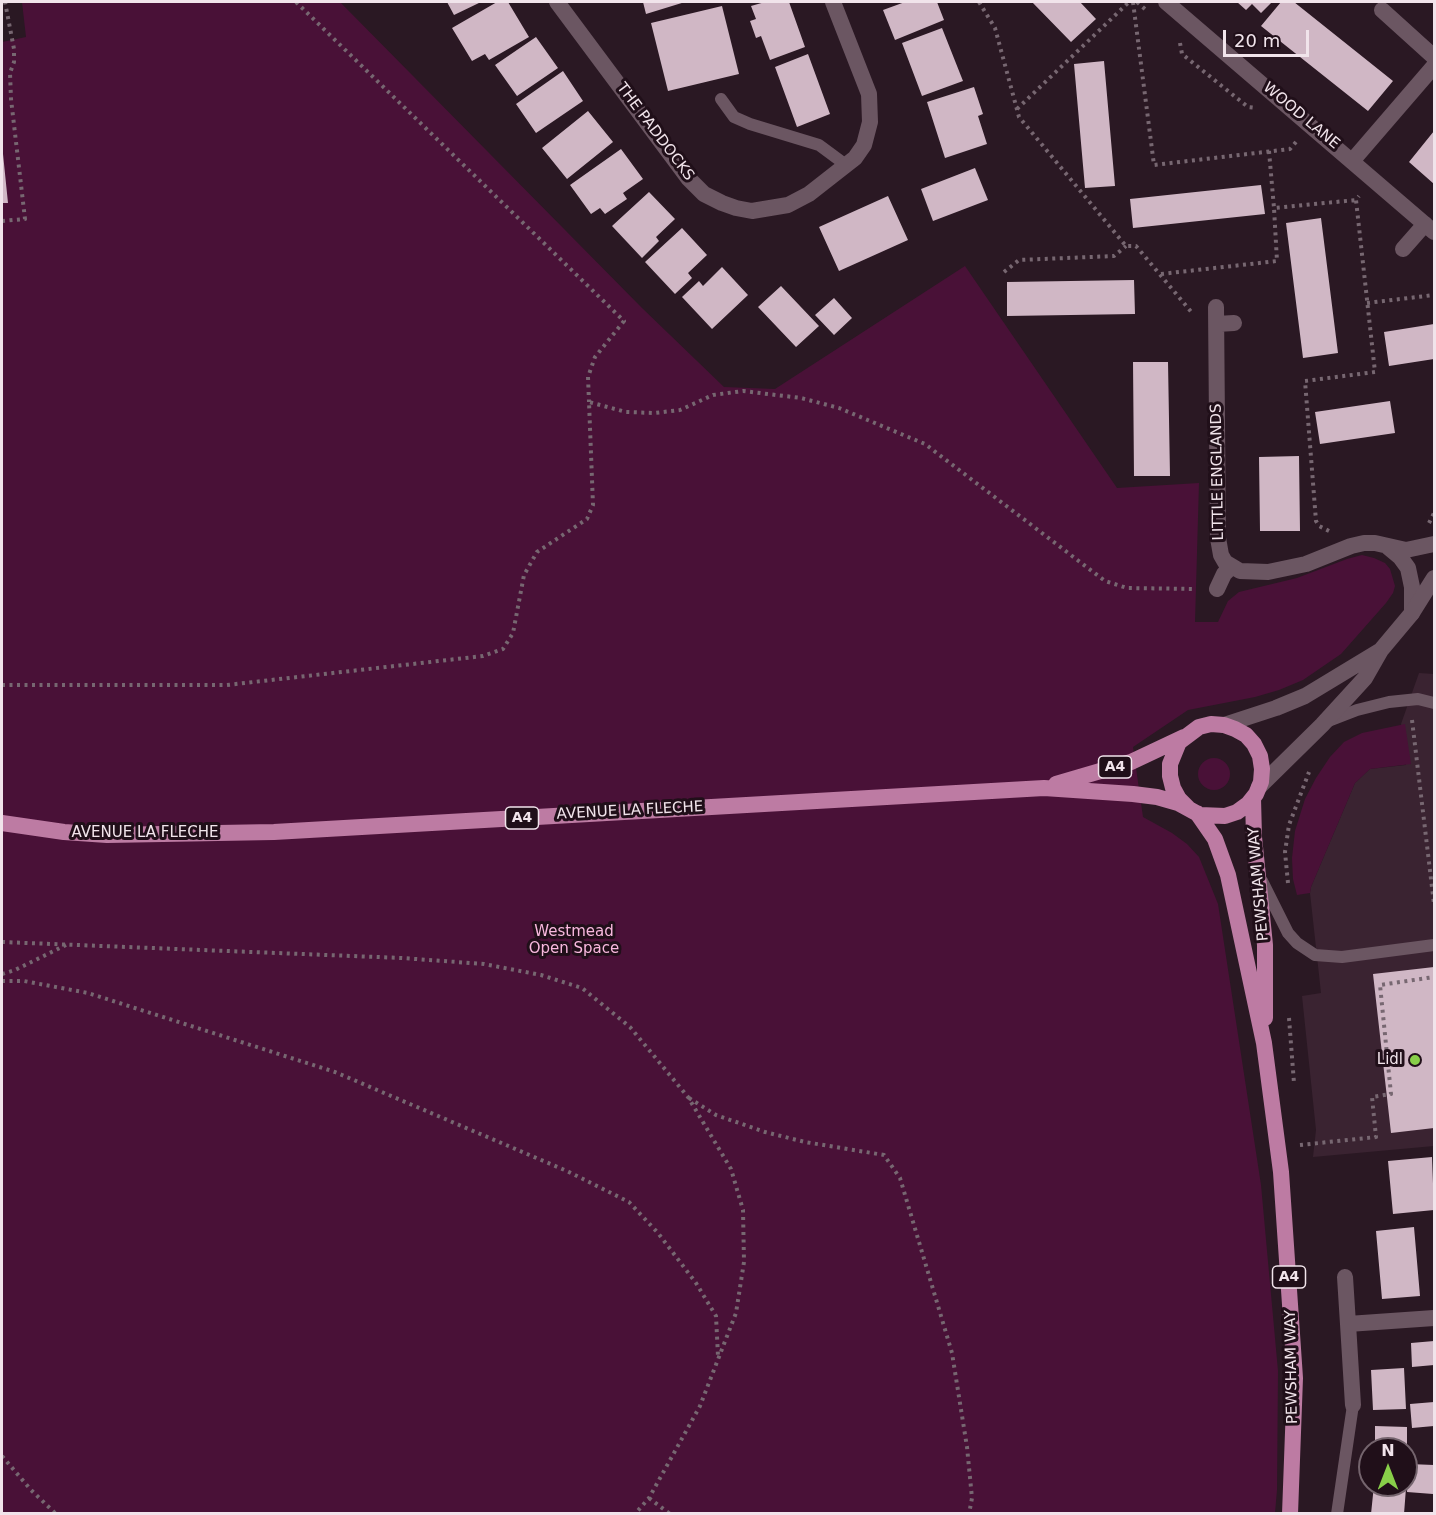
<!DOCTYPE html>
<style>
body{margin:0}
#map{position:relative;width:1436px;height:1515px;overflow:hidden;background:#2a1823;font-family:"DejaVu Sans",sans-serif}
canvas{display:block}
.frame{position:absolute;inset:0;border:3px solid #f1e4eb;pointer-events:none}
.north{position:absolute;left:1358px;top:1437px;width:60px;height:60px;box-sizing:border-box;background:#200f19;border:2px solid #74646d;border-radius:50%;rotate:0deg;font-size:16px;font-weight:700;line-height:24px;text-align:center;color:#f1e4eb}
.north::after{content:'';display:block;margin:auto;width:21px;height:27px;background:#88cf49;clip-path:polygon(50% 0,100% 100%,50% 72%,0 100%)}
.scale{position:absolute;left:1223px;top:30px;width:86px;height:27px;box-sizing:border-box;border:3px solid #f1e4eb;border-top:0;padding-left:8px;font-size:18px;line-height:21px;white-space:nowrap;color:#f1e4eb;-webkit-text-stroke:4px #200f19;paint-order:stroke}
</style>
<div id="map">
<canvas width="1436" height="1515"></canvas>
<div class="frame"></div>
<div class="north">N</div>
<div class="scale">20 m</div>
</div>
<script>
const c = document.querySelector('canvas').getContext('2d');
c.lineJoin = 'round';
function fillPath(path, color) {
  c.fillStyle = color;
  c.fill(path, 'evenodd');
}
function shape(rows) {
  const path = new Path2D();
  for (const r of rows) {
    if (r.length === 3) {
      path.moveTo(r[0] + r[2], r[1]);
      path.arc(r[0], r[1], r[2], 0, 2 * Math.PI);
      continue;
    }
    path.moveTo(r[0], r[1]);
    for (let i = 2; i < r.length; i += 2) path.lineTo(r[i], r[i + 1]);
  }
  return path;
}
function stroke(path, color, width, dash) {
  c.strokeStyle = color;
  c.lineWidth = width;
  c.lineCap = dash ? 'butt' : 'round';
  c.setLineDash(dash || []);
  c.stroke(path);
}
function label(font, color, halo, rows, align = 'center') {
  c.font = font + ' "DejaVu Sans",sans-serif';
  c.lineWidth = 6;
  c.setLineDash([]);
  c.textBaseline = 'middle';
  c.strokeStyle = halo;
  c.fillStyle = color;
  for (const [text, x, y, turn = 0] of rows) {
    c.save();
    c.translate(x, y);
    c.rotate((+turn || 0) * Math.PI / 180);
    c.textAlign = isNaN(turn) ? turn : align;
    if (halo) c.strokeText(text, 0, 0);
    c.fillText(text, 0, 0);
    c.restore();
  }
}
fillPath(shape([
 [1419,673,1434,674,1434,1146,1313,1157,1316,1130,1302,996,1321,993,1310,893,1311,887,1355,783,1370,769,1406,765,1401,724]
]), '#3a2331');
fillPath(shape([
 [22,2,340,2,642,308,724,387,775,389,965,266,1117,488,1199,483,1195,622,1218,622,1228,601,1239,592,1297,578,1347,559,1362,555,1374,558,1385,563,1390,569,1395,586,1393,593,1386,603,1341,654,1303,680,1279,690,1255,697,1188,710,1133,747,1143,817,1172,833,1187,844,1199,857,1218,904,1261,1185,1278,1371,1277,1490,1275,1513,2,1513,2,42,26,37],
 [1405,724,1411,764,1370,769,1355,783,1311,887,1310,893,1297,895,1293,879,1292,858,1295,831,1305,799,1316,778,1330,757,1344,742,1362,733],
 [1214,774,16]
]), '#491137');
fillPath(shape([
 [447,2,481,2,454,15],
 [497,2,508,2,529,37,489,60,485,54,472,61,452,28],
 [643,2,685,2,646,14],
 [765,2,789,2,805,47,770,60,761,36,756,38,750,21,756,19,751,6],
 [905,2,937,2,944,20,895,40,883,10],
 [1032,2,1080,2,1096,19,1071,42],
 [1237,2,1272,2,1261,13,1252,4,1246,10],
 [1281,2,1294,2,1393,81,1368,111,1261,26],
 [722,6,739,74,668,91,651,23],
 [942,28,963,81,922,96,902,43],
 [536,37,558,68,517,96,495,65],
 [808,54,830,114,797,127,775,67],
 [1104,61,1115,186,1085,188,1074,64],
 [563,71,583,101,536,133,516,104],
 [974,87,983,114,978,116,987,144,945,158,927,102],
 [588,111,613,142,567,179,542,148],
 [1434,131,1434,184,1409,162],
 [621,149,643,179,623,193,627,199,605,214,600,208,591,214,570,185],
 [2,154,3,154,8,203,2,203],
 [975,168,988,200,933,221,921,189],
 [1261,185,1265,214,1133,228,1130,199],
 [649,192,675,219,656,237,659,241,642,258,612,226],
 [888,196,908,240,839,271,819,227],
 [1321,218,1338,353,1303,358,1286,223],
 [682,228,707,255,688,273,692,278,675,294,645,262],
 [722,267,748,295,712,329,682,297,699,281,703,286],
 [1134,280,1135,314,1007,316,1007,282],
 [781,286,819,326,796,347,758,307],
 [834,298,852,318,834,335,815,315],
 [1434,324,1434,359,1389,366,1384,332],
 [1133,362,1168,362,1170,476,1134,476],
 [1390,401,1395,433,1320,444,1315,412],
 [1299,456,1300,531,1260,531,1259,457],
 [1434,967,1434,1128,1391,1133,1373,974],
 [1432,1157,1434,1210,1393,1214,1388,1161],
 [1414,1227,1420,1296,1382,1299,1376,1231],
 [1434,1341,1434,1365,1412,1367,1411,1343],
 [1404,1368,1406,1409,1373,1410,1371,1370],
 [1434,1402,1434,1426,1412,1428,1410,1404],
 [1375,1426,1407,1427,1407,1449,1375,1449],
 [1409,1464,1434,1465,1433,1494,1407,1492],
 [1374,1485,1406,1488,1404,1514,1371,1514]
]), '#d0b7c5');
stroke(shape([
 [296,2,624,321,595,357,588,377,589,402],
 [979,2,995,28,1019,117,1126,246,1136,246,1193,314],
 [1133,2,1154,165,1290,149,1296,142],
 [1137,2,1145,9],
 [1180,43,1182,54,1248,107,1256,108],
 [1017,109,1129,2],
 [1269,151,1274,208,1356,200],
 [2,221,25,219,11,99,10,73,14,62,14,49,5,2],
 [1004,272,1019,260,1114,256,1126,246],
 [1161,274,1277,261,1274,208],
 [1367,303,1434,295],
 [1429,523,1434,513],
 [1329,531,1319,526,1316,521,1305,381,1375,372,1356,200,1359,196],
 [2,685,227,685,483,656,503,649,513,633,524,575,537,552,587,519,593,505,589,402,626,412,655,413,680,410,713,395,743,391,801,398,839,408,925,444,1105,581,1127,588,1196,589],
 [1412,720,1434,904],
 [1288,883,1285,852,1289,825,1309,772],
 [2,942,402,958,484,964,541,975,582,988,630,1027,688,1097,731,1169,743,1210,744,1262,736,1313,700,1406,649,1498,635,1514],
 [2,974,15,970,66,945],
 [2,981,24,981,88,993,335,1072,567,1171,629,1202,658,1233,696,1283,716,1316,718,1356],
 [1289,1018,1294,1083],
 [689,1098,716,1115,765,1132,805,1142,884,1155,900,1178,952,1353,967,1447,972,1498,969,1514],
 [1300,1145,1376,1137,1372,1097,1391,1094,1380,985,1434,977],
 [2,1456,31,1490,56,1514],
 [649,1498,670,1514]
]), '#776771', 4, [3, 4.5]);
stroke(shape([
 [721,99,734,117,750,124,819,145,846,165],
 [1326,722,1357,710,1389,702,1418,699,1434,703],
 [1262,881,1288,933,1297,943,1315,955,1342,957,1434,945],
 [1337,1514,1353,1405]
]), '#6b5662', 12);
stroke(shape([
 [557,2,688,178,704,194,722,203,736,208,752,211,788,205,809,194,855,158,864,145,870,122,869,94,833,2],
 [1166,2,1434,232],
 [1382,10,1434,57],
 [1353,160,1434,66],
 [1403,249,1425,224],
 [1216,307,1218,538,1221,555,1225,562,1240,571,1268,572,1306,564,1351,546,1364,543,1375,543,1406,550,1434,544],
 [1217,324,1234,323],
 [1388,547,1400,557,1408,568,1412,587,1412,613],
 [1217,589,1224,574,1231,567],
 [1345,1277,1348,1324],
 [1353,1405,1348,1324,1434,1318]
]), '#6b5662', 16);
stroke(shape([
 [1224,725,1276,708,1305,696,1381,650],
 [1259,787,1322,725,1365,678,1381,650,1412,613,1434,578]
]), '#6b5662', 16);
stroke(shape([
 [1056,784,1131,762,1184,737],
 [1253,798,1254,837,1265,945,1265,1018],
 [1197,813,1215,839,1228,875,1264,1043,1281,1172,1295,1378,1290,1514],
 [2,823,64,832,107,835,274,832,1044,788,1133,794,1157,797,1178,803,1200,815,1225,816,1237,812,1248,804,1256,794,1261,782,1262,769,1260,756,1254,744,1246,735,1235,729,1224,725,1211,724,1199,727,1179,742,1170,764,1170,776,1173,788,1179,799,1188,808]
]), '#bd7ba3', 16);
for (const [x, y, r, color] of [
 [1415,1060,6,"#88cf49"]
]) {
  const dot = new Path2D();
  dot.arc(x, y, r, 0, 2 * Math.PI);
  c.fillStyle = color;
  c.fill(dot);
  stroke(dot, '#200f19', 2);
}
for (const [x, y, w] of [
 [1115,767,33],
 [522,818,33],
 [1289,1277,33]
]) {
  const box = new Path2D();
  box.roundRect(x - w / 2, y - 11, w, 22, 4.5);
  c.fillStyle = '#200f19';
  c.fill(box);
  stroke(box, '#f1e4eb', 1.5);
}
label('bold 14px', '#f1e4eb', null, [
 ["A4",1115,767],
 ["A4",522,818],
 ["A4",1289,1277]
]);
label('15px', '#f1e4eb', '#200f19', [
 ["WOOD LANE",1301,116,40],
 ["THE PADDOCKS",655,132,53],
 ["LITTLE ENGLANDS",1218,472,-91],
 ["AVENUE LA FLECHE",630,811,-3],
 ["AVENUE LA FLECHE",145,833],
 ["PEWSHAM WAY",1259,884,-95],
 ["PEWSHAM WAY",1292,1367,-91]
]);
label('15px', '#f8b8de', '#200f19', [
 ["Westmead",574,932],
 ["Open Space",574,949]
]);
label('15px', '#f1e4eb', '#200f19', [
 ["Lidl",1403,1060]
], 'right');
</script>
